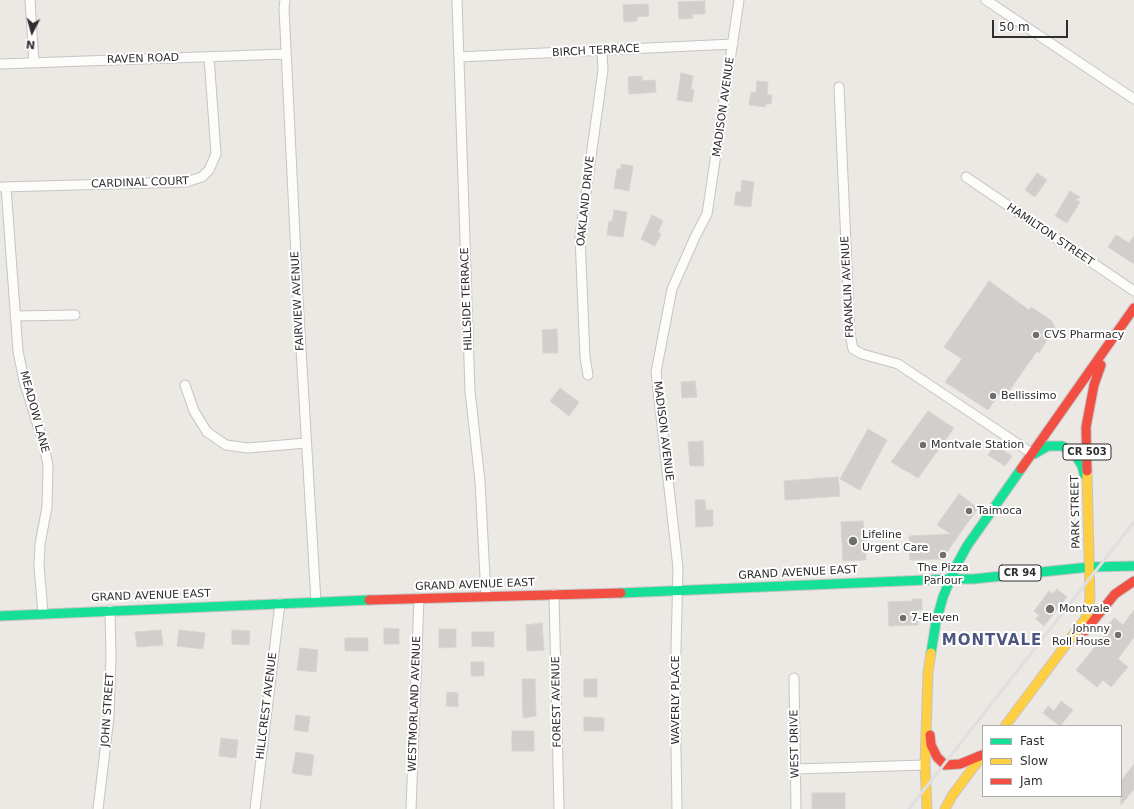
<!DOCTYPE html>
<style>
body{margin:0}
#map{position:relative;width:1134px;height:809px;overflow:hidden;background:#ece8e4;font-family:"DejaVu Sans",sans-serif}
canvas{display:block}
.legend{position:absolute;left:982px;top:725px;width:140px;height:72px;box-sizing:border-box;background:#fff;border:1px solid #ababab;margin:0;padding:5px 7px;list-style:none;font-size:12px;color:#2e2e2e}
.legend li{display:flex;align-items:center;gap:8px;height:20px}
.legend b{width:20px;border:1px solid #ababab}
.north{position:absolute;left:12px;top:12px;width:40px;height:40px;-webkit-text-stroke:3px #fff;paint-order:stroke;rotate:186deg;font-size:11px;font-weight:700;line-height:16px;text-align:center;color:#2e2e2e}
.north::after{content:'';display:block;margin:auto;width:14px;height:18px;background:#2e2e2e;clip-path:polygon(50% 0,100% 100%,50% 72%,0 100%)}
.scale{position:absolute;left:992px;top:20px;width:76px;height:18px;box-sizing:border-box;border:2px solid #2e2e2e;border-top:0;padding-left:5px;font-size:12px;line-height:14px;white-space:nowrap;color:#2e2e2e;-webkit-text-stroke:3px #fff;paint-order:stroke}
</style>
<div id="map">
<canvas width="1134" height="809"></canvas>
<ul class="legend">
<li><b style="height:5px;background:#16e098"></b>Fast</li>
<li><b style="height:5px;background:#ffcf43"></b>Slow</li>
<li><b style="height:5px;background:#f24e42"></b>Jam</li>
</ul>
<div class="north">N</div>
<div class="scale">50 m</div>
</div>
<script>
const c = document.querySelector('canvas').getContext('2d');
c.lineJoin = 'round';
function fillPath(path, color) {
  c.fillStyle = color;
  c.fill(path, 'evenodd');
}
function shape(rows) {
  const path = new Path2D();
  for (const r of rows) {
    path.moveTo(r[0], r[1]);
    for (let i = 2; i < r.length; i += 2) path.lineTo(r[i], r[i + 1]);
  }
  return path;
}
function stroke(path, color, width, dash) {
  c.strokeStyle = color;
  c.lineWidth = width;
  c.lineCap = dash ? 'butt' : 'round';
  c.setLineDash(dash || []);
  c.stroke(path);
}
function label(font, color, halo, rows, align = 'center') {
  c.font = font + ' "DejaVu Sans",sans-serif';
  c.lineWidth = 4;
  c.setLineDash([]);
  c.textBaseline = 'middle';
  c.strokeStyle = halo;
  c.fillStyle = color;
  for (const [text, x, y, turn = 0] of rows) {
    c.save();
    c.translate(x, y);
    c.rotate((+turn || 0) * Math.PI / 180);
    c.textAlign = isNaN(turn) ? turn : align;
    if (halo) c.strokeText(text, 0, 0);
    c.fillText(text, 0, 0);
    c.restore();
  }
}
const building = shape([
 [705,1,705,14,692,14,693,18,679,19,678,2,705,1],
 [648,4,649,16,637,17,637,21,624,22,623,5,648,4],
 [681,73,693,76,691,89,694,90,692,102,677,100,681,73],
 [642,76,642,81,655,80,656,92,629,94,628,77,642,76],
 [757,81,768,82,767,95,772,95,771,104,766,104,765,107,749,105,751,92,756,93,757,81],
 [621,164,633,166,629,191,614,188,617,169,621,169,621,164],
 [1037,173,1047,180,1035,197,1025,190,1037,173],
 [742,180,754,182,751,207,734,205,736,192,741,192,742,180],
 [1070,191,1080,197,1076,200,1080,202,1067,223,1055,216,1070,191],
 [614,210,627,212,623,237,607,235,609,221,612,222,614,210],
 [652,215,663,221,658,232,661,234,655,246,641,239,652,215],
 [1116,235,1129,243,1134,236,1134,264,1108,247,1116,235],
 [989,281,1029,310,1031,307,1052,321,1055,327,1039,353,1037,351,1009,391,1004,387,988,410,945,382,962,359,944,347,989,281],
 [557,329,558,353,543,353,542,330,557,329],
 [695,381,697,397,682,398,681,382,695,381],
 [560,388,579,402,569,416,550,401,560,388],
 [928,411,954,428,918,478,891,462,928,411],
 [868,429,887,440,860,490,840,479,868,429],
 [703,441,704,466,690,466,688,442,703,441],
 [995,445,1012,456,1005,466,988,455,995,445],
 [838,477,840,496,785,500,784,481,838,477],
 [959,494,978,508,942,559,910,560,909,536,951,534,937,525,959,494],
 [695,500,705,500,706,510,713,510,713,526,696,527,695,500],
 [863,521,866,560,843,561,841,522,863,521],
 [1057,589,1067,597,1044,626,1036,619,1039,615,1034,611,1049,591,1053,594,1057,589],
 [912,599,922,599,922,610,918,610,918,625,889,626,888,602,912,601,912,599],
 [1134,610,1134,637,1118,659,1128,667,1111,687,1103,680,1097,687,1076,670,1105,635,1102,633,1114,618,1123,625,1134,610],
 [542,623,544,650,527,651,526,625,542,623],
 [384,628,399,629,399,644,384,644,384,628],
 [439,629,456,629,456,647,439,648,439,629],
 [161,630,163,645,137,647,135,632,161,630],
 [179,630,205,633,203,649,177,646,179,630],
 [232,630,250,631,249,645,232,644,232,630],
 [472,632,494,632,494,647,472,646,472,632],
 [345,638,368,638,368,651,345,651,345,638],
 [300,648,318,650,316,672,297,670,300,648],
 [471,662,484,662,484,676,471,676,471,662],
 [522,679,535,679,536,716,523,718,522,679],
 [584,679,597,679,597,697,584,697,584,679],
 [447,692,458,693,458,707,446,706,447,692],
 [1061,701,1073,710,1060,726,1043,713,1048,706,1054,711,1061,701],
 [296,715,310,717,308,732,294,730,296,715],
 [584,717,604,718,604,731,584,731,584,717],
 [512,731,534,731,534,751,512,751,512,731],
 [221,738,238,740,236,758,219,756,221,738],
 [296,752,314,755,311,776,292,773,296,752],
 [1134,764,1134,789,1121,805,1121,781,1134,764],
 [812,793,845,793,845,809,812,809,812,793]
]);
fillPath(building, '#d1cecb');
stroke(building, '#d7d4d0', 1);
const street = shape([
 [30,0,34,63],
 [285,0,284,8,298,298,316,602],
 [457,0,470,391,480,481,486,597],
 [986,0,1134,99],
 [459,57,733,44],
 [0,64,286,54],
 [839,87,850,334,853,349,862,354,898,364,1033,454],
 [966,177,1134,291],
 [2,187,186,182,202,177,209,170,216,154,209,57],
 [6,187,18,351,24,381,44,445,48,466,47,507,40,544,39,566,43,613],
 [15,316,75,315],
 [588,375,585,357,580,236,603,70,602,51],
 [185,385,194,411,207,432,226,445,248,448,306,443],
 [554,594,559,809],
 [794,678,796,809],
 [796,769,925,765],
 [98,809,109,717,111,657,110,610],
 [255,809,280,603],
 [411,809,419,598],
 [677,809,675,690,678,568,656,372,672,289,695,237,707,214,739,0]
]);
const fast = shape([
 [1034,454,1048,446,1062,446,1074,453,1082,466,1084,474],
 [950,579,973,579,1090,567,1134,566],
 [621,593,950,579],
 [0,616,369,600],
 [931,653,936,622,943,597,955,568,967,546,1021,469]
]);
const slow = shape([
 [1005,726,1086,618,1090,598,1087,471],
 [927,809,925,765,928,672,931,653],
 [945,809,952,796,981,757]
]);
const jam = shape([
 [1021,469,1134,308],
 [1087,471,1086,427,1094,385,1101,365],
 [369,600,621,593],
 [1085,631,1115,594,1134,581],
 [930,735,931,745,937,757,945,765,960,764,982,755]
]);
stroke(street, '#c5c4c5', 11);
stroke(fast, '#c5c4c5', 11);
stroke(slow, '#c5c4c5', 11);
stroke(jam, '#c5c4c5', 11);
stroke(street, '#fcfcfb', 9);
stroke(fast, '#16e098', 9);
stroke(slow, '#ffcf43', 9);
stroke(jam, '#f24e42', 9);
stroke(shape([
 [909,809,1134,522]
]), '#dfdfe1', 3);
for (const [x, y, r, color] of [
 [1036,335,4,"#706f6e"],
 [993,396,4,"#706f6e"],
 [923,445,4,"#706f6e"],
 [969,511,4,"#706f6e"],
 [853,541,5,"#706f6e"],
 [943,555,4,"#706f6e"],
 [1050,609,5,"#706f6e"],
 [903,618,4,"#706f6e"],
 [1118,635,4,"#706f6e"]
]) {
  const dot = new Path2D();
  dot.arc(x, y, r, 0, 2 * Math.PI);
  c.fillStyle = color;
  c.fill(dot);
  stroke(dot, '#fff', 1.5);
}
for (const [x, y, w] of [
 [1087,452,48],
 [1020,573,42]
]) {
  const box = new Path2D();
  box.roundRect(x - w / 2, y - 8, w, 16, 3);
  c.fillStyle = '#fff';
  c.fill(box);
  stroke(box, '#2e2e2e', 1);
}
label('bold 10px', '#2e2e2e', null, [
 ["CR 503",1087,452],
 ["CR 94",1020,573]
]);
label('11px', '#2e2e2e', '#fff', [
 ["BIRCH TERRACE",596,51,-3],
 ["RAVEN ROAD",143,59,-2],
 ["MADISON AVENUE",724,107,-82],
 ["CARDINAL COURT",140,183,-2],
 ["OAKLAND DRIVE",586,201,-84],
 ["HAMILTON STREET",1050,235,34],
 ["FRANKLIN AVENUE",848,287,-93],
 ["HILLSIDE TERRACE",467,299,-92],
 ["FAIRVIEW AVENUE",298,301,-93],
 ["MEADOW LANE",34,412,75],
 ["MADISON AVENUE",663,431,83],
 ["PARK STREET",1076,512,-91],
 ["GRAND AVENUE EAST",798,573,-3],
 ["GRAND AVENUE EAST",475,585,-2],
 ["GRAND AVENUE EAST",151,596,-2],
 ["WAVERLY PLACE",676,700,-90],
 ["FOREST AVENUE",557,702,-91],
 ["WESTMORLAND AVENUE",415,704,-88],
 ["HILLCREST AVENUE",267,706,-83],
 ["JOHN STREET",108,710,-86],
 ["WEST DRIVE",795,744,-91]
]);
label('11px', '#2e2e2e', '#fff', [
 ["CVS Pharmacy",1044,335],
 ["Bellissimo",1001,396],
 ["Montvale Station",931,445],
 ["Taimoca",977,511],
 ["Lifeline",862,535],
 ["Urgent Care",862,548],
 ["The Pizza",943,568,"center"],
 ["Parlour",943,581,"center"],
 ["Montvale",1059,609],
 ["7-Eleven",911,618],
 ["Johnny",1110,629,"right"],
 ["Roll House",1110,642,"right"]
], 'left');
c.letterSpacing = '1px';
label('bold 15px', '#4d5680', '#fff', [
 ["MONTVALE",992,641]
]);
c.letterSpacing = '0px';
</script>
